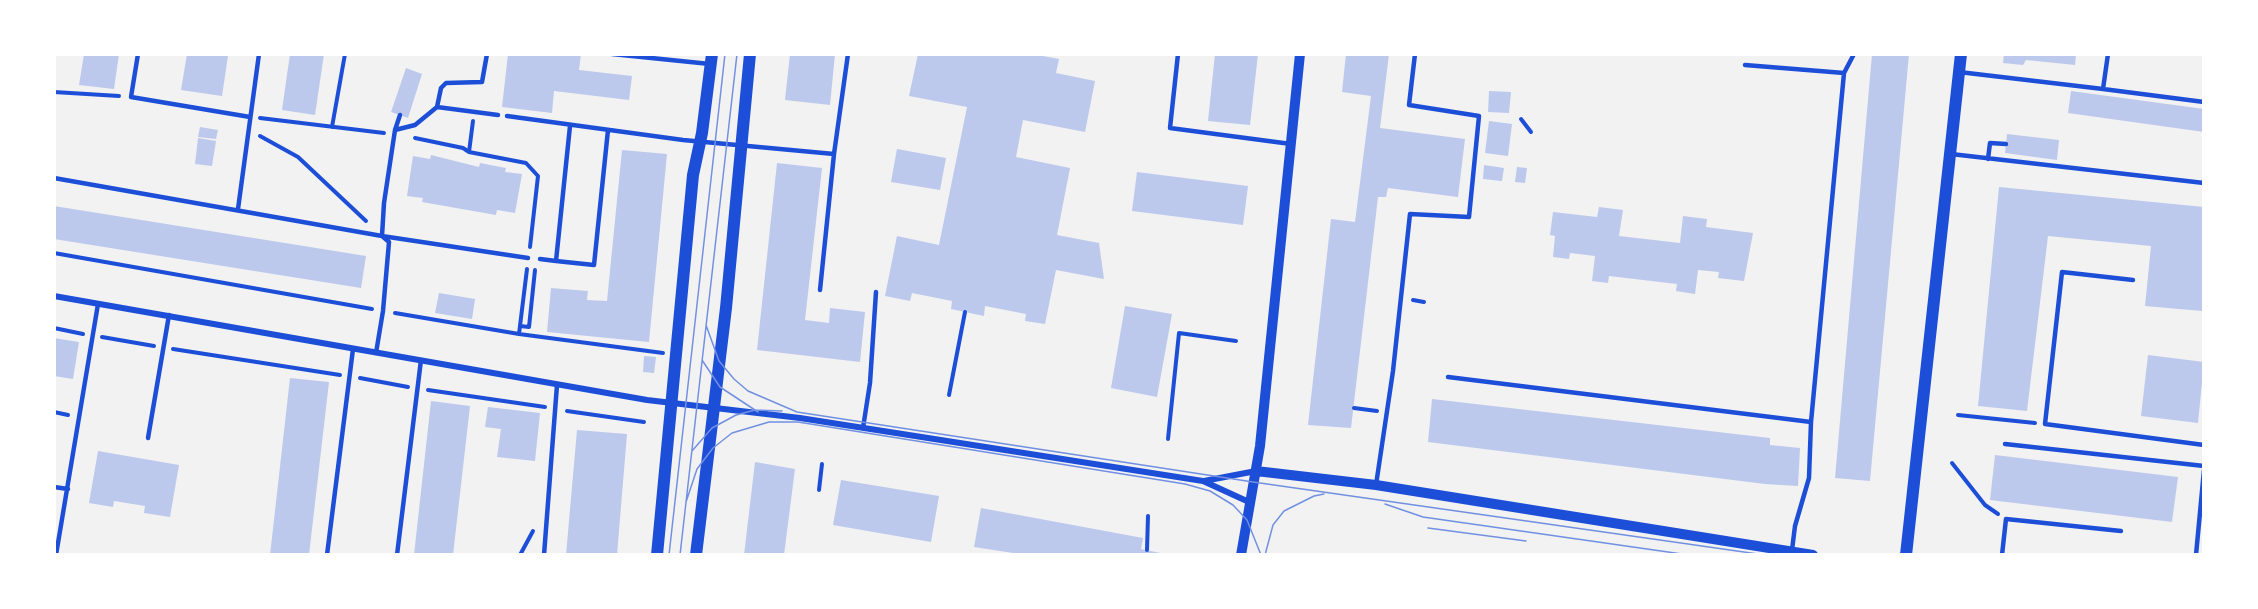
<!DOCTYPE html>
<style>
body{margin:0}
#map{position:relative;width:2258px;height:609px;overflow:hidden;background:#f2f2f2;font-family:"Open Sans",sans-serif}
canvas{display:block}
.frame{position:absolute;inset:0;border:56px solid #fff;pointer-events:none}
</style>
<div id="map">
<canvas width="2258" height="609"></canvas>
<div class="frame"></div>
</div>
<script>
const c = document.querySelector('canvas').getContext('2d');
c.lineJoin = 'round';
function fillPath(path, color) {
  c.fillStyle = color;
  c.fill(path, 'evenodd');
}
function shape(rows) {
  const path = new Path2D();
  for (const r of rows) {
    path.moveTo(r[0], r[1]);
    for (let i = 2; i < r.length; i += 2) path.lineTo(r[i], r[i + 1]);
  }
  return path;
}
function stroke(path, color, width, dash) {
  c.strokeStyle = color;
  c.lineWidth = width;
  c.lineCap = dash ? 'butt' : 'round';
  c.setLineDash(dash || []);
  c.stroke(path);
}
fillPath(shape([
 [84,54,119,54,114,89,79,85],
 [187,54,228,56,222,96,181,90],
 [290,54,324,54,315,115,282,110],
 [508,54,581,54,579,70,632,76,629,100,554,91,552,113,502,107],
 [790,54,835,54,830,105,785,100],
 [918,54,1032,54,1059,59,1056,73,1095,81,1085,132,1023,120,1016,157,1070,168,1057,235,1099,243,1104,279,1056,270,1045,324,1025,321,1026,314,985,306,984,316,951,309,952,301,912,293,910,301,885,296,897,236,939,245,967,107,909,96],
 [1215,54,1258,54,1250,125,1208,121],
 [1346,54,1389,54,1380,128,1465,139,1458,197,1388,188,1386,197,1378,197,1351,428,1308,425,1331,219,1355,222,1371,96,1342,92],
 [1872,54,1909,54,1870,481,1835,478],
 [2004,54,2076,54,2075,65,2026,60,2023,65,2003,63],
 [406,68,422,74,408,118,391,112],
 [1489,91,1511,92,1509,113,1488,112],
 [2071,91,2204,109,2204,132,2068,113],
 [1489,121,1512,124,1508,156,1485,153],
 [200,127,218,130,216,139,198,137],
 [2007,134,2059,140,2057,160,2005,153],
 [198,138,216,141,212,166,195,164],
 [897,149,946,158,940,190,891,182],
 [622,150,667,154,649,342,547,332,551,288,588,291,587,300,607,301],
 [431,155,479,167,480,163,506,168,505,172,522,174,515,213,497,210,496,215,422,202,423,198,407,196,413,156,430,159],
 [777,163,822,168,805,320,829,323,830,308,865,312,860,362,757,350],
 [1484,165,1504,168,1502,181,1483,179],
 [1517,167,1527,168,1525,183,1515,182],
 [1137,172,1248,186,1243,225,1132,211],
 [1999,187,2204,207,2202,311,2145,306,2151,246,2048,236,2027,411,1978,406],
 [54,206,366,256,361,288,54,239],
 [1599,207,1623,210,1619,236,1680,243,1683,216,1707,219,1706,227,1753,233,1744,281,1718,278,1719,272,1698,270,1695,294,1676,291,1677,284,1609,276,1608,283,1592,281,1595,256,1570,253,1569,259,1553,257,1555,236,1550,235,1553,212,1597,217],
 [439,293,475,299,472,319,435,313],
 [1125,306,1172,314,1157,397,1111,388],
 [54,338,79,342,73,379,54,376],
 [2148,355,2204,362,2198,423,2141,416],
 [644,356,656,357,654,373,643,372],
 [290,378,329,382,309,555,270,555],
 [1432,399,1770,438,1770,445,1800,448,1798,486,1765,484,1428,442],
 [431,401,470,406,453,555,414,555],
 [488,407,540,413,535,461,497,457,501,429,485,427],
 [577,430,627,434,617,555,566,555],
 [98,451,179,465,170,517,144,513,145,506,114,501,113,507,89,503],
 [1995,455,2178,477,2172,522,1990,500],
 [755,462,795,469,784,555,744,555],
 [841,480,939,496,931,542,833,525],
 [981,508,1143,538,1141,549,1170,555,1026,555,974,547]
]), '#bdc9ec');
stroke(shape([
 [54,92,119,96],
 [260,118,384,133],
 [1521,119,1531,132],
 [473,121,469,152,526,163,538,176,530,247],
 [332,127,345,54],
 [260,136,298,157,366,221],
 [415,138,463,148,469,152],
 [54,253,372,309],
 [1413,300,1424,302],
 [395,313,519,334,663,353],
 [520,326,529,327,535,270],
 [54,328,83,334],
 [519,334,527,269],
 [102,337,154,346],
 [173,349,340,375],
 [360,378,408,387],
 [428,390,545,407],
 [949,395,965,312],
 [1354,408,1377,411],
 [567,411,644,422],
 [54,412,68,415],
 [1958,415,2035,423],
 [1168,439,1179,333,1236,341],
 [1952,463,1985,505,1998,514],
 [819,490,822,464],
 [1147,550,1148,516],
 [520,555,533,531]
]), '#1d4ed8', 4);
stroke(shape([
 [138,54,131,97,250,117],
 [612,54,710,64],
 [1178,54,1170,128,1291,144],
 [1745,65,1844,73,1811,422,1809,478,1795,526,1792,550],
 [1959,72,2103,89,2108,54],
 [1844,73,1854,54],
 [2103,89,2204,102],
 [437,107,441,88,446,83,482,82,487,54],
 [507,116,683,140,834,154,848,54],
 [395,130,400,115],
 [1951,154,2204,183],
 [1988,159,1990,143,2006,144],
 [54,178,382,236,528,258],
 [238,209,259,54],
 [540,259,556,261,570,126],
 [556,261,594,265,608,130],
 [2133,280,2062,272,2045,424,2204,445],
 [820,290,834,154],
 [376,353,383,311,389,242,382,236,384,203,395,130,415,125,437,107,498,115],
 [1448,377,1811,422],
 [863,428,870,383,876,292],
 [148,438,169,315],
 [2005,444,2204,466],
 [1376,485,1393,371,1410,214,1469,217,1479,116,1409,105,1415,54],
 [54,487,68,489],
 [56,555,98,304],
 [327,555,353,349],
 [397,555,421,360],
 [544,555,557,385],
 [2002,555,2006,519,2121,531],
 [2196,555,2204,470]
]), '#1d4ed8', 4.5);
stroke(shape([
 [54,296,647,400,800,418,1203,481,1249,502],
 [1204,481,1256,471]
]), '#1d4ed8', 6);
stroke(shape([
 [1256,471,1376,485,1813,555],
 [1241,555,1260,446,1300,54]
]), '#1d4ed8', 10);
stroke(shape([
 [657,555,693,175,702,133,712,54],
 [696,555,726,308,750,54],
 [1906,555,1961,54]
]), '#1d4ed8', 12);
stroke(shape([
 [706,325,719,361,734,379,748,391,797,412,1253,482,1765,555],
 [702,360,720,387,758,412],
 [692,451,712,428,736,415,755,410,782,411],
 [686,502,697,469,713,448,732,433,769,422,798,422,1185,484,1210,491,1233,505,1247,520,1261,555],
 [1385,504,1423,517,1689,555],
 [1428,528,1526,541],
 [669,555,725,54],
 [680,555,737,54],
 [1265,555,1273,525,1284,511,1314,496,1324,494]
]), '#7290e2', 1.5);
</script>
